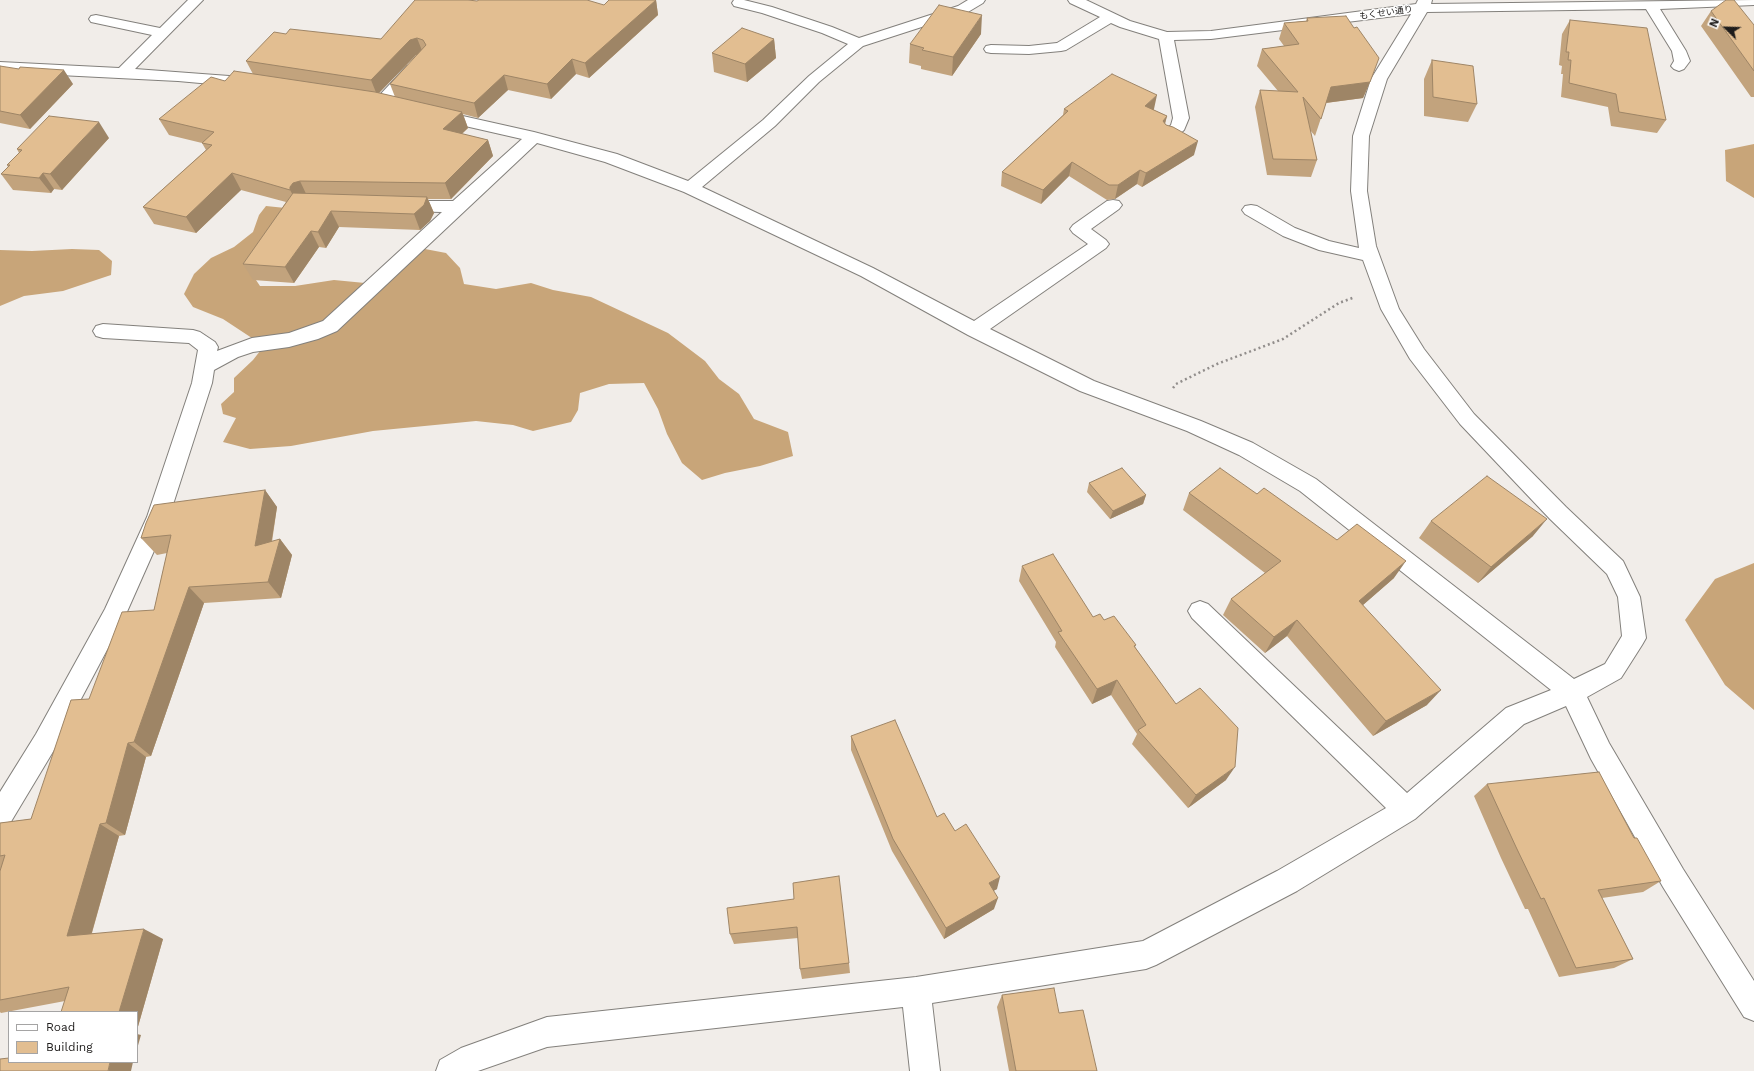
<!DOCTYPE html>
<meta charset="utf-8">
<style>
body{margin:0}
#map{position:relative;width:1754px;height:1071px;overflow:hidden;background:#f1ede9;font-family:"Work Sans",sans-serif}
canvas{display:block}
.legend{position:absolute;left:8px;top:1011px;width:130px;height:52px;box-sizing:border-box;background:#fff;border:1px solid #a5a4a4;margin:0;padding:5px 7px;list-style:none;font-size:12px;color:#1e1c1b}
.legend li{display:flex;align-items:center;gap:8px;height:20px}
.legend b{width:20px;border:1px solid #a5a4a4}
.north{position:absolute;left:1706px;top:8px;width:40px;height:40px;-webkit-text-stroke:3px #fff;paint-order:stroke;rotate:293deg;font-size:11px;font-weight:700;line-height:16px;text-align:center;color:#1e1c1b}
.north::after{content:'';display:block;margin:auto;width:14px;height:18px;background:#1e1c1b;clip-path:polygon(50% 0,100% 100%,50% 72%,0 100%)}
</style>
<div id="map">
<canvas width="1754" height="1071"></canvas>
<ul class="legend">
<li><b style="height:5px;background:#fff"></b>Road</li>
<li><b style="height:11px;background:#e2be91"></b>Building</li>
</ul>
<div class="north">N</div>
</div>
<script>
const c = document.querySelector('canvas').getContext('2d');
c.lineJoin = 'round';
function fillPath(path, color) {
  c.fillStyle = color;
  c.fill(path, 'evenodd');
}
function shape(rows) {
  const path = new Path2D();
  for (const r of rows) {
    path.moveTo(r[0], r[1]);
    for (let i = 2; i < r.length; i += 2) path.lineTo(r[i], r[i + 1]);
  }
  return path;
}
function stroke(path, color, width, dash) {
  c.strokeStyle = color;
  c.lineWidth = width;
  c.lineCap = dash ? 'butt' : 'round';
  c.setLineDash(dash || []);
  c.stroke(path);
}
function label(font, color, halo, rows, align = 'center') {
  c.font = font + ' "Work Sans","Noto Sans JP",sans-serif';
  c.lineWidth = 3;
  c.setLineDash([]);
  c.textBaseline = 'middle';
  c.strokeStyle = halo;
  c.fillStyle = color;
  for (const [text, x, y, turn = 0] of rows) {
    c.save();
    c.translate(x, y);
    c.rotate((+turn || 0) * Math.PI / 180);
    c.textAlign = isNaN(turn) ? turn : align;
    if (halo) c.strokeText(text, 0, 0);
    c.fillText(text, 0, 0);
    c.restore();
  }
}
fillPath(shape([
 [1754,144,1754,198,1726,181,1725,150],
 [266,206,295,209,252,274,260,286,295,286,334,280,365,283,392,261,425,249,446,253,460,268,464,284,496,289,531,283,553,290,591,297,668,333,705,361,719,379,739,394,754,419,788,432,793,456,760,466,725,473,702,480,682,463,667,434,658,409,644,383,609,384,580,393,578,410,571,422,533,431,513,425,476,421,373,431,291,446,250,449,223,442,236,418,223,414,221,404,234,392,234,378,253,360,264,346,223,319,193,307,184,294,194,274,211,258,234,247,253,232,259,215],
 [72,249,99,250,112,261,111,275,63,291,24,296,0,306,0,250,32,251],
 [1754,563,1754,710,1725,685,1685,620,1715,579]
]), '#c8a579');
const minor = shape([
 [188,0,203,0,135,69,256,78,261,80,264,83,261,86,256,88,178,81,0,72,0,62,119,68,152,35,91,22,89,19,91,16,96,15,160,28,188,0],
 [734,0,744,0,772,7,832,27,859,38,958,6,968,0,985,0,983,3,968,12,863,46,819,82,775,126,702,187,873,268,974,321,1088,244,1073,233,1070,229,1073,225,1107,201,1113,200,1119,201,1122,205,1119,209,1091,229,1106,240,1109,244,1106,248,990,329,1094,381,1201,421,1253,443,1316,479,1574,679,1605,664,1622,636,1618,597,1607,574,1550,519,1460,424,1410,359,1381,309,1363,260,1319,250,1283,236,1245,214,1242,210,1245,206,1251,205,1257,206,1295,228,1329,241,1359,248,1351,191,1353,136,1371,79,1411,14,1211,39,1174,40,1189,118,1184,130,1175,138,1169,140,1163,138,1161,135,1171,125,1173,118,1159,39,1120,27,1111,23,1066,50,1061,51,1029,54,991,53,986,52,984,49,986,46,991,45,1029,46,1057,43,1100,17,1070,3,1068,0,1086,0,1130,21,1167,32,1211,31,1416,4,1418,0,1432,0,1431,4,1754,0,1754,5,1660,9,1686,51,1690,61,1684,69,1679,71,1674,69,1671,66,1674,61,1672,51,1646,9,1427,12,1387,79,1369,136,1367,191,1376,246,1399,309,1424,349,1474,414,1566,507,1623,561,1640,597,1646,638,1642,645,1621,678,1587,697,1609,743,1683,869,1754,981,1754,1021,1744,1017,1663,887,1591,759,1566,706,1524,724,1415,819,1297,891,1156,965,1146,969,932,1003,940,1071,910,1071,903,1007,547,1047,478,1071,436,1071,440,1060,461,1048,547,1017,916,977,1143,941,1277,871,1386,808,1192,618,1188,611,1192,604,1200,601,1208,604,1407,793,1506,708,1551,690,1300,491,1239,455,1187,431,1080,391,968,335,861,276,684,192,605,162,537,143,337,331,318,339,289,347,253,352,238,357,214,370,212,383,169,517,126,614,54,750,9,825,0,829,0,792,36,734,105,609,147,517,192,383,198,350,189,343,103,338,96,336,93,331,96,326,103,324,193,330,200,332,215,342,218,347,217,351,252,338,289,333,323,321,442,212,401,211,395,210,392,206,395,202,401,201,453,201,522,139,430,118,428,115,430,112,436,110,534,132,617,154,688,181,763,120,809,76,848,44,822,33,762,13,734,6,732,3,734,0],
 [412,64,417,66,420,69,417,72,388,105,382,107,376,105,374,102,376,99,407,66,412,64]
]);
stroke(minor, '#83807c', 2);
stroke(shape([
 [1173,388,1176,384,1217,364,1283,339,1339,303,1355,297]
]), '#928e8c', 2.5, [2, 3]);
fillPath(minor, '#fff');
fillPath(shape([
 [656,0,658,15,589,78,576,74,551,99,508,90,478,118,463,114,468,128,462,134,488,140,493,156,451,199,428,199,434,213,430,221,420,230,339,227,326,248,319,247,294,283,253,280,243,264,286,202,241,190,196,233,154,224,143,207,206,150,202,143,169,135,159,119,225,81,253,74,246,61,286,34,381,39,477,1,604,5],
 [416,55,417,55,390,84,395,97,379,93],
 [1711,11,1754,25,1754,97,1751,97,1701,26],
 [1307,18,1370,82,1363,98,1326,103,1315,136,1310,130,1317,160,1311,177,1267,175,1255,107,1260,90,1278,91,1257,66,1262,49,1284,46,1279,39,1284,23,1306,21],
 [1570,20,1666,120,1657,133,1611,126,1608,107,1561,97,1563,74,1561,74,1562,66,1559,65,1562,34],
 [981,34,952,76,921,69,921,66,909,63,910,44],
 [774,39,776,58,747,82,714,72,712,53],
 [1432,60,1477,104,1468,122,1424,116,1424,79],
 [0,66,73,84,30,129,0,123],
 [1064,109,1154,109,1154,110,1167,116,1165,124,1194,155,1142,187,1137,184,1115,199,1107,200,1069,176,1041,204,1001,186,1002,172,1063,115],
 [109,138,62,190,54,189,51,193,13,190,1,174,8,167,7,165,19,153,17,149],
 [1089,483,1146,495,1143,504,1110,519,1087,492],
 [265,490,277,507,272,542,280,539,292,555,281,598,204,603,151,756,146,757,125,835,119,836,92,933,163,939,137,1030,137,1012,65,1001,1,1013,0,1012,0,823,31,819,89,699,154,610,167,553,157,555,141,538],
 [1189,493,1257,494,1337,540,1394,578,1363,605,1427,705,1373,736,1287,636,1265,653,1223,615,1231,599,1265,573,1183,510],
 [1431,521,1533,536,1478,583,1419,538],
 [1022,566,1093,617,1104,620,1136,645,1135,647,1226,780,1188,808,1132,744,1137,734,1111,695,1092,704,1055,647,1056,642,1019,581],
 [851,736,937,817,997,889,993,891,994,909,944,939,892,851,851,750],
 [1487,784,1661,881,1643,892,1602,898,1633,959,1614,968,1559,977,1528,909,1525,909,1501,858,1474,796],
 [794,899,849,963,850,973,802,979,800,969,798,938,734,944,730,934],
 [1002,995,1059,1013,1097,1071,1009,1071,997,1007]
]), '#c2a37d');
fillPath(shape([
 [656,0,658,15,589,78,585,63],
 [982,15,981,34,952,76,953,57],
 [417,38,423,53,416,55,377,95,371,80,410,40],
 [774,39,776,58,747,82,745,64],
 [572,59,576,74,551,99,547,84],
 [64,70,73,84,30,129,20,115],
 [504,75,508,90,478,118,474,103],
 [1370,82,1363,98,1325,103,1331,87],
 [1157,95,1154,109,1142,120,1145,106],
 [462,112,468,128,449,145,443,129],
 [1167,116,1163,130,1163,121],
 [99,122,109,138,62,190,50,174],
 [488,140,493,156,451,199,445,183],
 [1198,141,1194,155,1142,187,1146,173],
 [1072,162,1069,176,1041,204,1043,190],
 [1140,170,1137,184,1115,199,1118,185],
 [43,173,54,189,51,193,39,178],
 [232,173,241,190,196,233,186,217],
 [300,181,308,198,299,206,290,190,290,187,293,183],
 [427,197,434,213,430,221,420,230,414,214],
 [331,211,339,227,326,248,318,232],
 [311,231,319,247,294,283,285,267],
 [265,490,277,507,268,563,255,546],
 [1146,495,1143,504,1110,519,1113,511],
 [1547,519,1533,536,1478,583,1491,567],
 [280,539,292,555,281,598,268,582],
 [1406,561,1394,578,1348,618,1359,601],
 [189,587,204,603,151,756,134,742],
 [1297,620,1287,636,1265,653,1274,637],
 [1117,680,1111,695,1092,704,1097,689],
 [1441,690,1427,705,1373,736,1386,721],
 [128,743,146,757,125,835,106,823],
 [1235,767,1226,780,1188,808,1196,795],
 [100,824,119,836,88,946,67,936],
 [1000,877,997,889,986,895,989,883],
 [998,898,994,909,944,939,946,928],
 [144,929,163,939,137,1030,137,1012,119,1012],
 [137,1034,141,1035,137,1049],
 [110,1062,133,1062,131,1071,108,1071]
]), '#9e8566');
const building = shape([
 [415,0,468,0,477,1,479,0,587,0,604,5,609,0,656,0,585,63,572,59,547,84,504,75,474,103,390,84,426,45,423,40,417,38,410,40,371,80,246,61,274,32,286,34,290,29,381,39,415,0],
 [1726,0,1734,0,1754,25,1754,71,1711,11,1726,0],
 [939,5,982,15,953,57,922,50,924,48,910,44,939,5],
 [1346,16,1354,28,1357,27,1379,58,1370,82,1331,87,1321,119,1303,97,1317,160,1273,159,1260,90,1298,92,1262,49,1299,44,1284,23,1308,21,1307,18,1346,16],
 [1570,20,1647,28,1666,120,1619,112,1616,94,1569,83,1571,60,1568,60,1569,52,1566,52,1570,20],
 [742,28,774,39,745,64,712,53,742,28],
 [1432,60,1473,66,1477,104,1433,97,1432,60],
 [0,66,19,69,20,67,64,70,20,115,0,111,0,66],
 [234,71,375,92,462,112,443,129,488,140,445,183,300,181,293,183,290,187,290,190,232,173,186,217,143,207,212,145,202,143,214,132,159,119,211,77,225,81,234,71],
 [1112,74,1157,95,1145,106,1167,116,1163,121,1166,125,1173,127,1198,141,1146,173,1140,170,1118,185,1109,185,1072,162,1043,190,1002,172,1068,111,1064,109,1112,74],
 [49,116,99,122,50,174,43,173,39,178,1,174,10,165,7,165,22,150,17,149,49,116],
 [293,193,427,197,424,205,414,214,331,211,318,232,311,231,285,267,243,264,293,193],
 [1122,468,1146,495,1113,511,1089,483,1122,468],
 [1220,468,1257,494,1264,488,1337,540,1357,524,1406,561,1359,601,1441,690,1386,721,1297,620,1274,637,1231,599,1281,561,1189,493,1220,468],
 [1487,476,1547,519,1491,567,1431,521,1487,476],
 [265,490,255,546,280,539,268,582,189,587,134,742,128,743,106,823,100,824,67,936,144,929,119,1012,61,1012,69,987,0,1000,0,871,5,855,0,856,0,823,31,819,71,700,89,699,122,612,154,610,171,535,141,538,146,523,154,505,265,490],
 [1053,554,1093,617,1100,614,1104,620,1114,616,1136,645,1134,646,1176,704,1200,688,1238,728,1235,767,1196,795,1138,730,1146,725,1117,680,1097,689,1058,632,1062,631,1022,566,1053,554],
 [895,720,937,817,944,813,955,831,966,824,1000,877,989,883,998,898,946,928,893,839,851,736,895,720],
 [1599,772,1634,838,1637,838,1661,881,1598,890,1633,959,1576,968,1544,898,1541,899,1516,847,1487,784,1599,772],
 [839,876,849,963,800,969,797,927,730,934,727,908,794,899,793,883,839,876],
 [1054,988,1059,1013,1083,1010,1097,1071,1016,1071,1002,995,1054,988],
 [9,1058,9,1062,110,1062,108,1071,0,1071,0,1059,9,1058]
]);
fillPath(building, '#e2be91');
stroke(building, '#9e8566', 1);
label('9px', '#1e1c1b', '#fff', [
 ["もくせい通り",1386,13,-8]
]);
</script>
